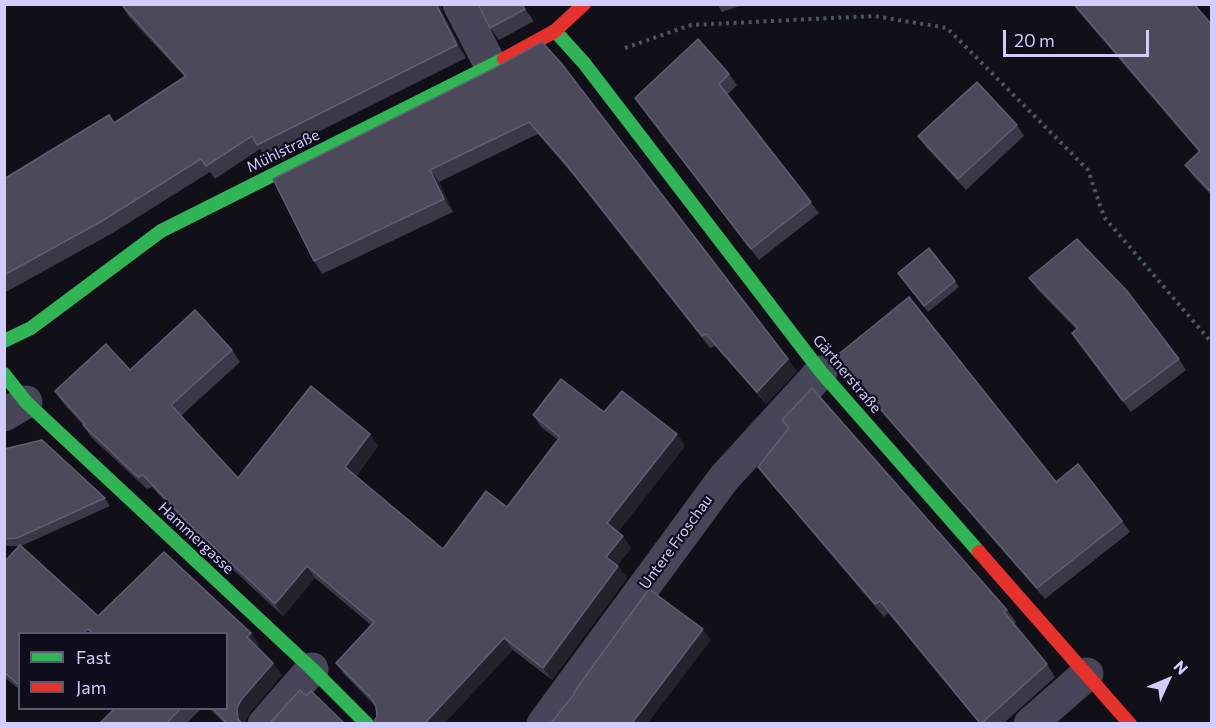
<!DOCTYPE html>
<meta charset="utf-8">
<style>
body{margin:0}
#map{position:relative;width:1216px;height:728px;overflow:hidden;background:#111018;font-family:Commissioner,sans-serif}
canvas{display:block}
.frame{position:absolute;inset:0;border:6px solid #d2ccfa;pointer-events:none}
.legend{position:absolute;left:18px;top:632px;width:210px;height:78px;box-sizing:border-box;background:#0f0d1b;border:2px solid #5d5974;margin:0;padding:8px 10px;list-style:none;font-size:18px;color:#d2ccfa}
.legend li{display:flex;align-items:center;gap:12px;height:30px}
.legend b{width:30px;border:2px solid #5d5974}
.north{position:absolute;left:1138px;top:650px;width:60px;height:60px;-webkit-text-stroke:4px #0f0d1b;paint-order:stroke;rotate:46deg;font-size:16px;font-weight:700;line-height:24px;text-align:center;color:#d2ccfa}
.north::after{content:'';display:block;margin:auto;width:21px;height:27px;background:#d2ccfa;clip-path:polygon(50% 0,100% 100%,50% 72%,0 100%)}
.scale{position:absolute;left:1003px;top:30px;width:146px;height:27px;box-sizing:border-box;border:3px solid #d2ccfa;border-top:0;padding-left:8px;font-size:18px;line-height:21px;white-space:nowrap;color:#d2ccfa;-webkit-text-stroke:4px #0f0d1b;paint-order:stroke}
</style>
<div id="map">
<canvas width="1216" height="728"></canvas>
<div class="frame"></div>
<ul class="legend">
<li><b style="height:8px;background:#30b455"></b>Fast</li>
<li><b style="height:8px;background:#e5322d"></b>Jam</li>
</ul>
<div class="north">N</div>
<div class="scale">20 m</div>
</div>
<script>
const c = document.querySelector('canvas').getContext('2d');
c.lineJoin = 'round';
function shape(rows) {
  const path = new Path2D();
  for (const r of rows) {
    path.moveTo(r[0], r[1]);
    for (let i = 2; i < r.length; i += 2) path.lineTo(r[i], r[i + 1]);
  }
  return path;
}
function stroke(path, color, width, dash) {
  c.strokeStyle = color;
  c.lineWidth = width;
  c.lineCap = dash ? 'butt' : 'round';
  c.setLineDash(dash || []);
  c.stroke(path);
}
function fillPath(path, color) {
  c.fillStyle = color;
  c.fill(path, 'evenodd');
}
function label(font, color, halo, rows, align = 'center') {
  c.font = font + ' Commissioner,sans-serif';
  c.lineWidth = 4.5;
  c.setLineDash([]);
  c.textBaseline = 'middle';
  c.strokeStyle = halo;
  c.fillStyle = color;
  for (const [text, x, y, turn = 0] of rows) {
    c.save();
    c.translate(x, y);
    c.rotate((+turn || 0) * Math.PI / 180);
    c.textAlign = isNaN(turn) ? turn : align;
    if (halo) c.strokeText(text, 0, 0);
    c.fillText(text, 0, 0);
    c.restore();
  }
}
stroke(shape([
 [625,48,691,25,874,16,947,28,1088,170,1104,217,1212,343]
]), '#4a5661', 4, [3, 4.5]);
stroke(shape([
 [459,4,491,66],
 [4,415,26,402],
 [264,724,312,669],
 [543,724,724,478,821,372],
 [1030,724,1087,674]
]), '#474658', 33);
stroke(shape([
 [555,31,584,63,821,372,979,552],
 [4,341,31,328,161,231,504,59],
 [4,374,26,402,312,669,367,724]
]), '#30b455', 14);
stroke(shape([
 [504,59,555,31,584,4],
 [979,552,1130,724]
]), '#e5322d', 14);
fillPath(shape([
 [121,4,442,12,466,58,266,158,260,149,215,179,210,172,111,234,4,293,4,179,114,123,185,77,129,17],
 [478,4,523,4,522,5,534,21,499,40,490,28],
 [717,4,746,4,722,12],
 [1072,4,1194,4,1212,25,1212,196,1194,177,1185,165,1199,152],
 [491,70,797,371,766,404,715,346,710,348,574,176,538,134,439,182,453,212,322,274,314,261],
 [729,74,737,85,727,95,819,213,759,260,635,98],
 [1017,125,1024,136,966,190,926,147,918,136],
 [898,273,955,281,959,287,928,312],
 [1029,278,1179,359,1186,370,1131,412,1072,333,1076,329,1037,289],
 [232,350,240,362,181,416,238,478,370,434,378,446,356,476,443,549,507,507,558,440,541,427,533,415,604,412,677,434,685,446,618,532,631,548,617,566,627,578,552,680,513,650,377,716,376,707,345,675,336,663,371,625,315,578,283,616,199,538,152,487,147,489,91,437,83,425,63,403,55,391,130,370],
 [835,357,1056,482,1122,521,1130,532,1045,599,843,368],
 [782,420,1007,610,1016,622,1014,624,1047,664,1055,677,1004,723,979,723,888,613,884,617,767,479,758,467,788,429],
 [4,449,105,498,110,506,21,546,98,616,251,633,259,645,257,647,282,675,250,712,246,720,246,723,224,723,209,708,226,708,226,633,20,633,20,690,4,677,4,562,19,546,4,546],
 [115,708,202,708,187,723,100,723]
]), '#3b3947');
fillPath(shape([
 [436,4,441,4,442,12,466,58,457,45],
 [430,170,439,182,453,212,444,199],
 [788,359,797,371,766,404,757,392],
 [370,434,378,446,353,479,345,467],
 [677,434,685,446,616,535,607,523],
 [623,536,631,548,615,569,606,557],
 [307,566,315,578,283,616,275,604],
 [618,566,627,578,552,680,543,668],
 [88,629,91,633,83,633],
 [703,629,711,640,648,723,632,723],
 [251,633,259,645,256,649,247,637],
 [504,638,513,650,445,723,425,723],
 [273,663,282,675,250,712,246,720,246,723,241,723,238,719,237,708,241,700]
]), '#24222c');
const building = shape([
 [121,4,436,4,457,45,257,145,252,136,206,166,201,159,102,221,4,275,4,179,109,115,114,123,186,76,121,4],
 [478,4,521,4,525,9,490,28,478,4],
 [1074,4,1194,4,1212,25,1212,193,1185,165,1200,151,1074,4],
 [698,39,729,74,719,84,811,202,751,249,635,98,698,39],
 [542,42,561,63,788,359,757,392,706,334,702,336,566,164,529,122,430,170,444,199,314,261,273,179,491,70,542,42],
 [977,82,1017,125,958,179,918,136,977,82],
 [1077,239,1127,291,1179,359,1123,401,1072,333,1078,328,1029,278,1077,239],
 [929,248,955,281,924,306,898,273,929,248],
 [909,297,1056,482,1078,464,1122,521,1037,588,835,357,909,297],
 [195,310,232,350,171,405,238,478,311,386,370,434,345,467,443,549,486,491,507,507,560,437,533,415,561,379,604,412,622,391,677,434,607,523,623,536,606,557,618,566,543,668,504,638,425,723,373,723,377,716,376,707,372,699,336,663,374,622,307,566,275,604,191,526,143,475,138,477,83,425,85,424,55,391,106,344,130,370,195,310],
 [812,388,1007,610,1004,612,1047,664,982,723,980,723,880,601,875,604,758,467,789,428,782,420,812,388],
 [42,440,105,498,17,538,4,539,4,449,42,440],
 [20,545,98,616,164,552,251,633,247,637,273,663,241,700,237,708,238,719,241,723,227,723,212,708,226,708,226,633,92,633,88,629,83,633,20,633,20,686,4,672,4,562,20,545],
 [649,589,703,629,632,723,551,723,575,693,574,692,649,589],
 [300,690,306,696,311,691,344,723,270,723,300,690],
 [115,708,181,708,167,723,100,723,115,708]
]);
fillPath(building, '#4c495b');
stroke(building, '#615d74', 1.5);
label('15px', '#d2ccfa', '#0f0d1b', [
 ["Mühlstraße",283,151,-26],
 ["Gärtnerstraße",847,374,50],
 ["Hammergasse",196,538,43],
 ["Untere Froschau",676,542,-54]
]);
</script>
